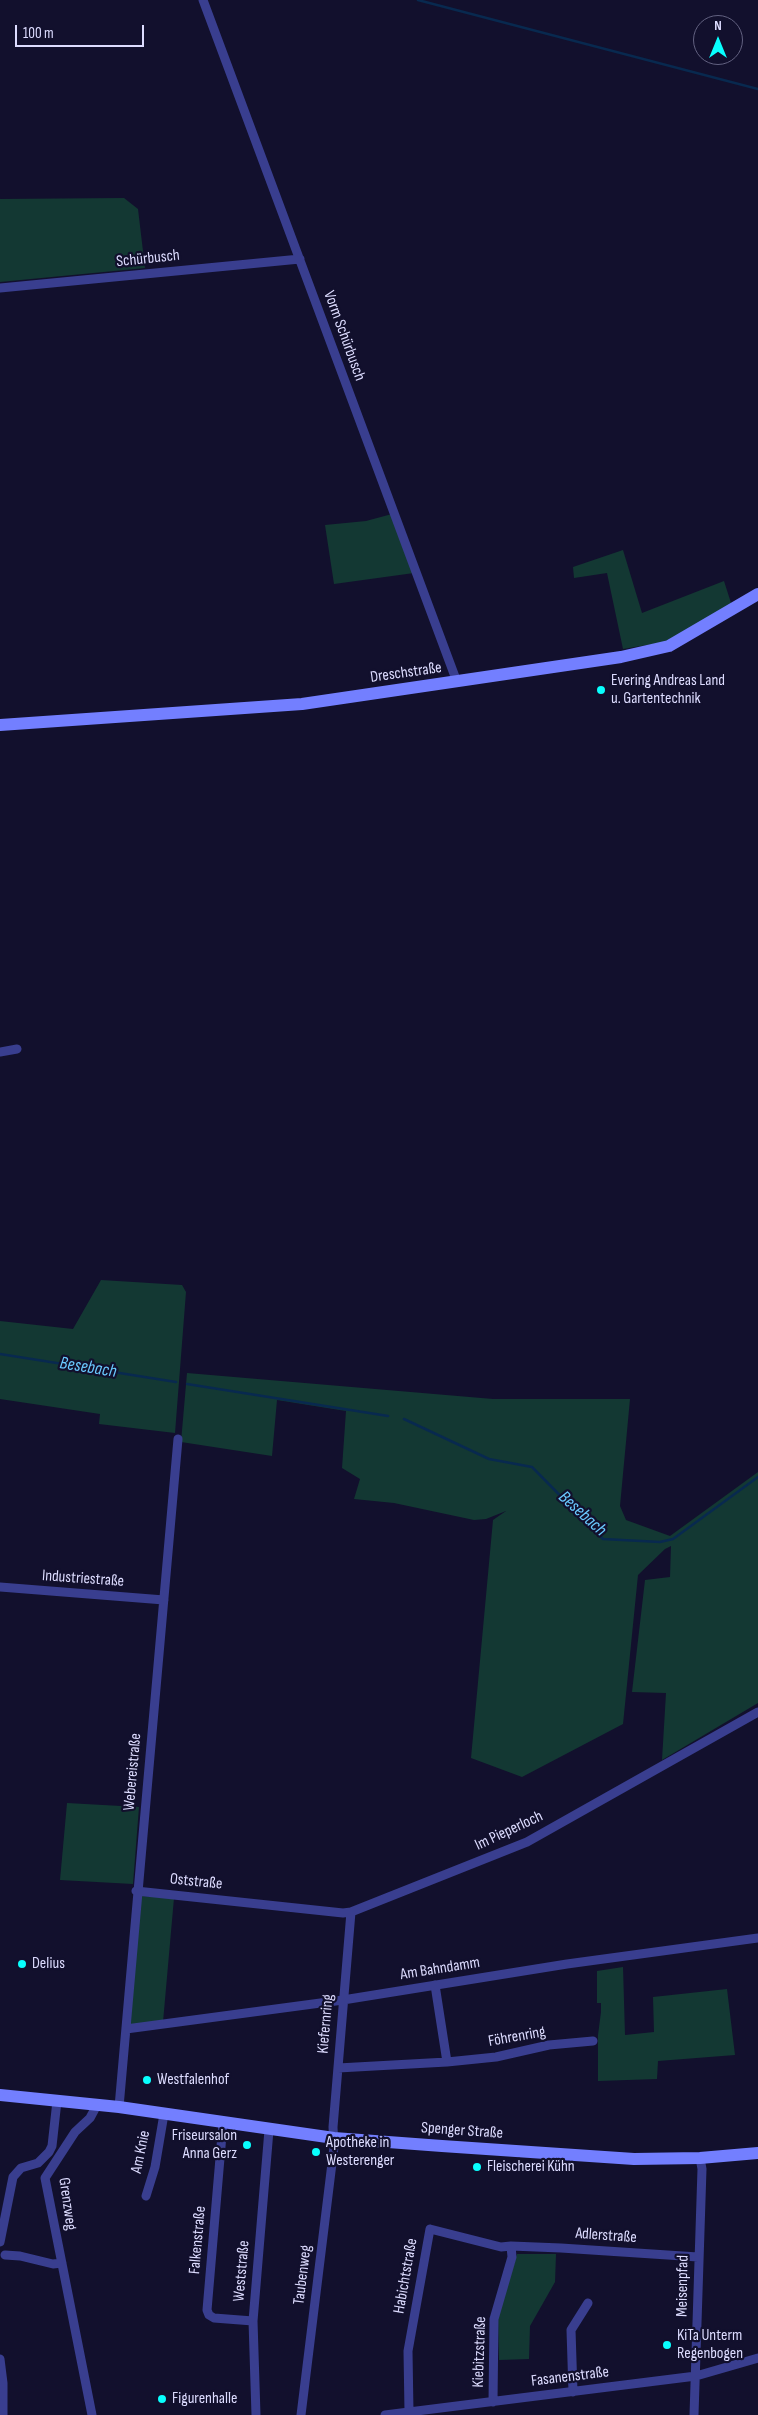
<!DOCTYPE html>
<meta charset="utf-8">
<style>
body{margin:0}
#map{position:relative;width:758px;height:2415px;overflow:hidden;background:#12102d;font-family:"Sofia Sans Condensed",sans-serif}
canvas{display:block}
.north{position:absolute;left:693px;top:15px;width:50px;height:50px;box-sizing:border-box;background:#12102d;border:1px solid #636281;border-radius:50%;rotate:0deg;font-size:14px;font-weight:700;line-height:20px;text-align:center;color:#dddcff}
.north::after{content:'';display:block;margin:auto;width:18px;height:22px;background:#08fffe;clip-path:polygon(50% 0,100% 100%,50% 72%,0 100%)}
.scale{position:absolute;left:15px;top:25px;width:129px;height:22px;box-sizing:border-box;border:2px solid #dddcff;border-top:0;padding-left:6px;font-size:15px;line-height:18px;white-space:nowrap;color:#dddcff;-webkit-text-stroke:4px #12102d;paint-order:stroke}
</style>
<div id="map">
<canvas width="758" height="2415"></canvas>
<div class="north">N</div>
<div class="scale">100 m</div>
</div>
<script>
const c = document.querySelector('canvas').getContext('2d');
c.lineJoin = 'round';
function fillPath(path, color) {
  c.fillStyle = color;
  c.fill(path, 'evenodd');
}
function shape(rows) {
  const path = new Path2D();
  for (const r of rows) {
    path.moveTo(r[0], r[1]);
    for (let i = 2; i < r.length; i += 2) path.lineTo(r[i], r[i + 1]);
  }
  return path;
}
function stroke(path, color, width, dash) {
  c.strokeStyle = color;
  c.lineWidth = width;
  c.lineCap = dash ? 'butt' : 'round';
  c.setLineDash(dash || []);
  c.stroke(path);
}
function label(font, color, halo, rows, align = 'center') {
  c.font = font + ' "Sofia Sans Condensed",sans-serif';
  c.lineWidth = 4.5;
  c.setLineDash([]);
  c.textBaseline = 'middle';
  c.strokeStyle = halo;
  c.fillStyle = color;
  for (const [text, x, y, turn = 0] of rows) {
    c.save();
    c.translate(x, y);
    c.rotate((+turn || 0) * Math.PI / 180);
    c.textAlign = isNaN(turn) ? turn : align;
    if (halo) c.strokeText(text, 0, 0);
    c.fillText(text, 0, 0);
    c.restore();
  }
}
fillPath(shape([
 [124,198,138,209,145,268,0,282,0,199],
 [392,514,414,573,334,584,325,525,366,521],
 [623,550,642,613,724,581,732,606,665,642,623,649,607,573,574,578,573,567],
 [101,1280,182,1285,186,1292,175,1433,99,1424,100,1414,0,1399,0,1321,73,1329],
 [187,1373,493,1399,630,1399,620,1506,626,1520,670,1536,758,1472,758,1703,662,1760,666,1693,632,1692,645,1580,670,1577,671,1546,665,1549,638,1575,623,1724,522,1777,471,1758,493,1520,506,1511,486,1519,474,1520,394,1503,354,1499,360,1479,342,1468,346,1411,277,1400,272,1456,181,1442],
 [67,1803,139,1807,133,1884,60,1880],
 [141,1896,174,1898,163,2022,130,2026],
 [623,1967,625,2035,654,2032,653,1997,727,1989,735,2055,658,2061,657,2079,598,2081,598,2035,601,2012,601,2003,597,2003,597,1971],
 [517,2254,556,2254,555,2282,530,2326,529,2359,499,2360,498,2317]
]), '#133833');
stroke(shape([
 [418,0,758,89],
 [0,1354,176,1382],
 [187,1384,388,1416],
 [404,1419,489,1459,532,1467,603,1539,660,1542,673,1539,758,1477]
]), '#08294f', 2.5);
stroke(shape([
 [203,0,457,682],
 [0,288,300,259],
 [0,1052,17,1049],
 [0,1587,164,1600],
 [136,1891,343,1913,351,1912,527,1842,758,1712],
 [435,1985,447,2062],
 [126,2029,343,2000,567,1964,758,1938],
 [338,2068,447,2062,496,2057,549,2045,593,2041],
 [119,2107,178,1439],
 [223,2123,207,2310,209,2315,214,2318,253,2321],
 [146,2196,155,2167,164,2114],
 [0,2242,13,2177,21,2168,38,2163,49,2152,52,2146,57,2101],
 [5,2255,20,2256,53,2264,62,2263],
 [0,2359,3,2383,3,2415],
 [573,2392,571,2330,588,2303],
 [493,2402,494,2319,512,2257,511,2246],
 [409,2412,408,2351,430,2229,501,2247,511,2246,561,2248,698,2257],
 [92,2415,45,2178,75,2132,90,2118,97,2105],
 [256,2415,253,2321,269,2130],
 [301,2415,334,2147,333,2127,351,1912],
 [385,2415,696,2376,758,2358],
 [694,2415,702,2169,700,2158]
]), '#393e8f', 9);
stroke(shape([
 [0,725,302,704,621,657,669,646,758,594],
 [0,2095,119,2107,334,2138,442,2146,634,2159,700,2158,758,2153]
]), '#737fff', 12);
for (const [x, y, r, color] of [
 [601,690,5,"#08fffe"],
 [22,1964,5,"#08fffe"],
 [147,2080,5,"#08fffe"],
 [247,2145,5,"#08fffe"],
 [316,2152,5,"#08fffe"],
 [477,2167,5,"#08fffe"],
 [667,2345,5,"#08fffe"],
 [162,2399,5,"#08fffe"]
]) {
  const dot = new Path2D();
  dot.arc(x, y, r, 0, 2 * Math.PI);
  c.fillStyle = color;
  c.fill(dot);
  stroke(dot, '#12102d', 2);
}
label('16px', '#dddcff', '#12102d', [
 ["Schürbusch",148,259,-6],
 ["Vorm Schürbusch",344,336,70],
 ["Dreschstraße",406,673,-8],
 ["Industriestraße",83,1579,4],
 ["Webereistraße",133,1772,-85],
 ["Im Pieperloch",509,1831,-25],
 ["Oststraße",196,1882,6],
 ["Am Bahndamm",440,1969,-9],
 ["Kiefernring",326,2024,-85],
 ["Föhrenring",517,2037,-10],
 ["Spenger Straße",462,2131,4],
 ["Am Knie",141,2152,-78],
 ["Grenzweg",67,2204,82],
 ["Adlerstraße",606,2236,4],
 ["Falkenstraße",198,2240,-85],
 ["Weststraße",242,2271,-85],
 ["Taubenweg",303,2275,-83],
 ["Habichtstraße",406,2276,-80],
 ["Meisenpfad",683,2286,-89],
 ["Kiebitzstraße",480,2352,-88],
 ["Fasanenstraße",570,2377,-7]
]);
label('16px', '#dddcff', '#12102d', [
 ["Evering Andreas Land",611,681],
 ["u. Gartentechnik",611,699],
 ["Delius",32,1964],
 ["Westfalenhof",157,2080],
 ["Friseursalon",237,2136,"right"],
 ["Anna Gerz",237,2154,"right"],
 ["Apotheke in",326,2143],
 ["Westerenger",326,2161],
 ["Fleischerei Kühn",487,2167],
 ["KiTa Unterm",677,2336],
 ["Regenbogen",677,2354],
 ["Figurenhalle",172,2399]
], 'left');
label('italic 18px', '#6acaff', '#12102d', [
 ["Besebach",88,1368,9],
 ["Besebach",582,1514,42]
]);
</script>
